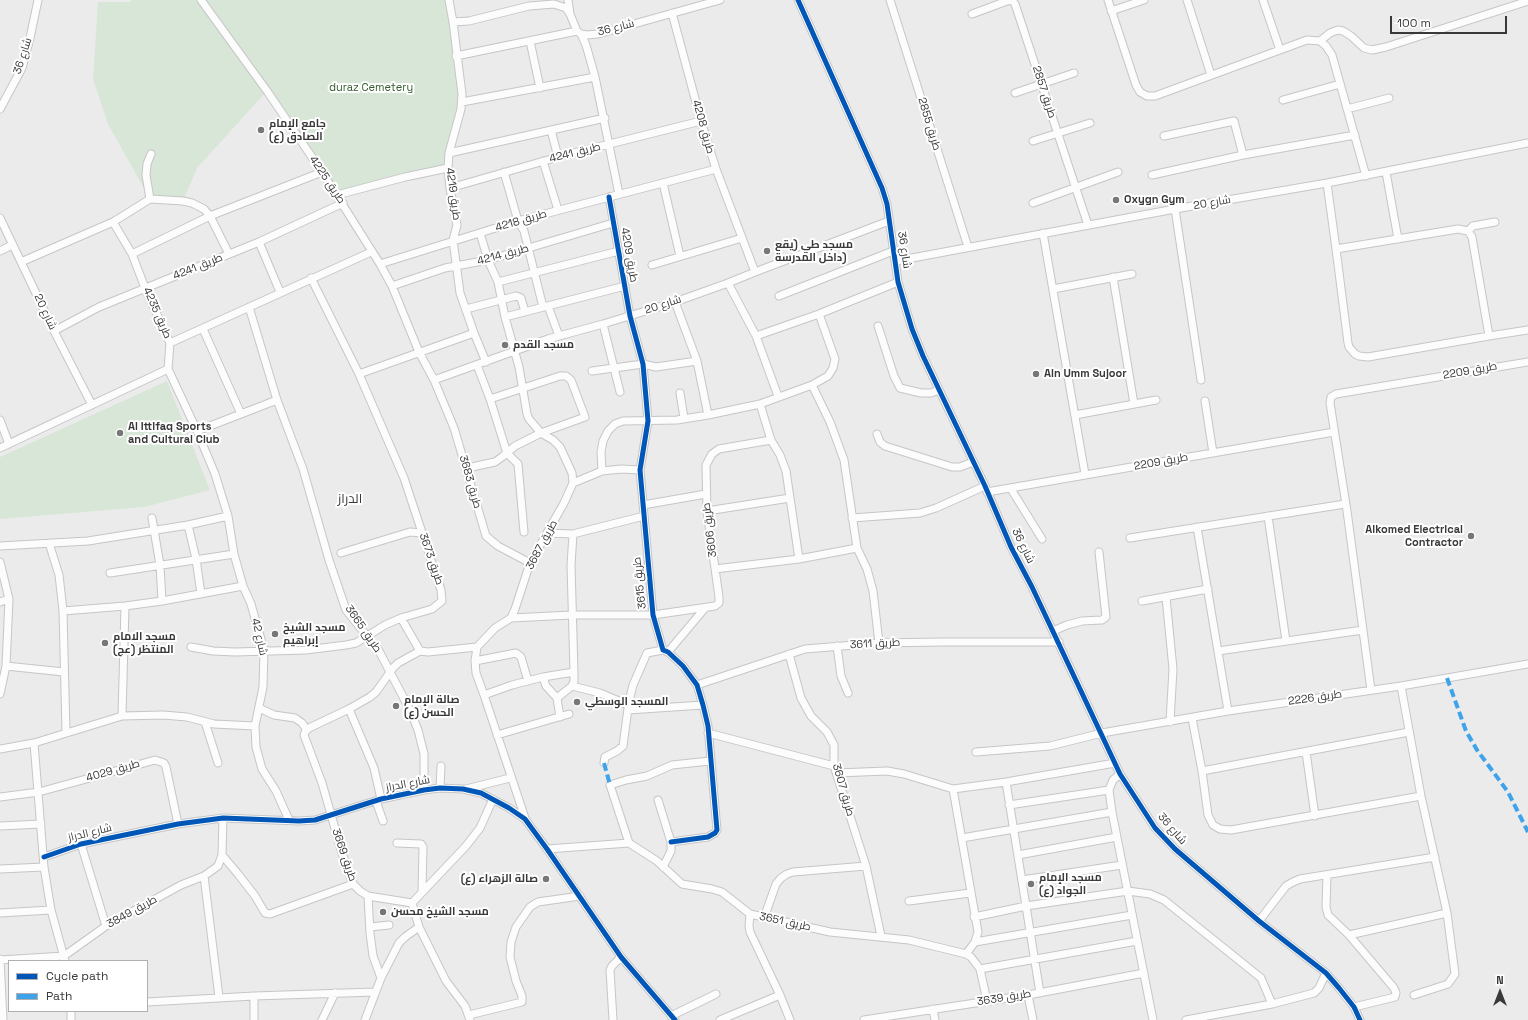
<!DOCTYPE html>
<meta charset="utf-8">
<style>
body{margin:0}
#map{position:relative;width:1528px;height:1020px;overflow:hidden;background:#ebebec;font-family:"Space Grotesk",sans-serif}
canvas{display:block}
.legend{position:absolute;left:8px;top:960px;width:140px;height:52px;box-sizing:border-box;background:#fff;border:1px solid #b0b0b0;margin:0;padding:5px 7px;list-style:none;font-size:12px;color:#39393a}
.legend li{display:flex;align-items:center;gap:8px;height:20px}
.legend b{width:20px;border:1px solid #b0b0b0}
.north{position:absolute;left:1480px;top:972px;width:40px;height:40px;-webkit-text-stroke:3px #fff;paint-order:stroke;rotate:0deg;font-size:11px;font-weight:700;line-height:16px;text-align:center;color:#39393a}
.north::after{content:'';display:block;margin:auto;width:14px;height:18px;background:#39393a;clip-path:polygon(50% 0,100% 100%,50% 72%,0 100%)}
.scale{position:absolute;left:1390px;top:16px;width:117px;height:18px;box-sizing:border-box;border:2px solid #39393a;border-top:0;padding-left:5px;font-size:12px;line-height:14px;white-space:nowrap;color:#39393a;-webkit-text-stroke:3px #fff;paint-order:stroke}
</style>
<div id="map">
<canvas width="1528" height="1020"></canvas>
<ul class="legend">
<li><b style="height:5px;background:#0057b8"></b>Cycle path</li>
<li><b style="height:5px;background:#3fa3ec"></b>Path</li>
</ul>
<div class="north">N</div>
<div class="scale">100 m</div>
</div>
<script>
const c = document.querySelector('canvas').getContext('2d');
c.lineJoin = 'round';
function fillPath(path, color) {
  c.fillStyle = color;
  c.fill(path, 'evenodd');
}
function shape(rows) {
  const path = new Path2D();
  for (const r of rows) {
    path.moveTo(r[0], r[1]);
    for (let i = 2; i < r.length; i += 2) path.lineTo(r[i], r[i + 1]);
  }
  return path;
}
function stroke(path, color, width, dash) {
  c.strokeStyle = color;
  c.lineWidth = width;
  c.lineCap = dash ? 'butt' : 'round';
  c.setLineDash(dash || []);
  c.stroke(path);
}
function label(font, color, halo, rows, align = 'center') {
  c.font = font + ' "Space Grotesk",Cairo,sans-serif';
  c.lineWidth = 4;
  c.setLineDash([]);
  c.textBaseline = 'middle';
  c.strokeStyle = halo;
  c.fillStyle = color;
  for (const [text, x, y, turn = 0] of rows) {
    c.save();
    c.translate(x, y);
    c.rotate((+turn || 0) * Math.PI / 180);
    c.textAlign = isNaN(turn) ? turn : align;
    if (halo) c.strokeText(text, 0, 0);
    c.fillText(text, 0, 0);
    c.restore();
  }
}
fillPath(shape([
 [132,0,448,0,462,102,448,168,337,195,267,91,197,168,183,201,150,199,108,124,93,79,98,2,130,2],
 [167,381,210,490,144,507,0,519,0,457]
]), '#d8e6d7');
const minor = shape([
 [201,0,267,91,322,172,380,264,392,286,419,352,434,380,454,428,486,536,498,546,530,563],
 [449,0,453,22,469,21,529,6,554,4,566,8,570,14,577,31,581,34,587,35,598,34,720,0],
 [568,0,570,14],
 [798,0,882,188,887,204,898,282,912,329,923,356,985,486,1011,547,1032,587,1120,774,1155,828,1175,849,1259,921,1326,973,1339,988,1354,1007,1360,1020],
 [890,0,968,247],
 [1108,0,1136,85,1140,92,1147,96,1155,96,1307,40,1320,41,1326,46,1332,55,1366,176],
 [1187,0,1211,75],
 [1263,0,1280,50],
 [1111,11,1144,0],
 [672,13,701,121,716,169,755,272],
 [972,14,1007,1,1012,0,1015,4,1088,225],
 [453,22,462,94,461,109,449,153,448,168,450,188,457,225,453,240,460,293,474,333,486,362],
 [581,34,586,45,595,77,619,194],
 [530,41,540,88],
 [1320,41,1330,33,1338,30,1343,31,1351,36,1364,48,1372,50,1386,47,1528,1],
 [456,56,577,31],
 [1015,93,1074,73],
 [1283,100,1340,84],
 [462,102,595,77],
 [0,109,22,68,30,38,38,0],
 [1347,109,1389,98],
 [551,130,558,157],
 [1164,136,1234,121,1243,155],
 [1033,141,1090,123],
 [449,153,605,118],
 [543,161,558,210],
 [504,172,518,221,524,231,543,307],
 [1386,172,1398,239],
 [1152,175,1243,155,1355,135],
 [663,183,680,256],
 [1327,183,1336,249],
 [450,188,558,157,701,121],
 [337,195,405,177,448,168],
 [609,197,630,316,643,364,648,421,640,470,653,615,663,650,668,652,683,666,697,685,703,705,708,726,717,830,715,833,708,837,671,842],
 [150,199,146,175,147,164,151,154],
 [1033,203,1118,172],
 [1175,209,1201,380],
 [0,218,54,331,92,405],
 [113,222,132,254,145,288,170,343,168,369,197,431,215,474,228,516,234,554,243,586,251,604,264,650,263,687,255,726,256,747,262,769,276,791,289,820],
 [1458,229,1468,231,1472,237,1489,336,1368,357,1359,356,1355,354,1349,347,1348,343,1336,249,1458,229],
 [1468,231,1473,226,1495,222],
 [1043,233,1085,474],
 [259,242,280,292],
 [0,251,12,245],
 [132,254,210,216,322,172],
 [896,261,1175,209,1327,183,1528,143],
 [21,262,113,222,150,199,183,201,192,203,204,209,210,216,229,254],
 [380,264,518,221,716,169],
 [652,265,742,238],
 [1113,277,1134,404],
 [498,282,619,251],
 [728,283,756,336,778,396],
 [392,286,445,268,488,260,613,223],
 [1053,289,1132,274],
 [779,296,893,251],
 [675,302,697,361,708,415],
 [548,306,559,336],
 [249,307,277,400,303,469,329,560,346,610,379,651,410,710,418,730,424,754,424,790],
 [466,309,516,296,521,298,525,312],
 [505,317,625,286],
 [603,324,620,392],
 [878,326,894,376,900,388,921,393,931,393,939,390],
 [203,329,241,414],
 [54,331,99,307,259,242,343,203],
 [756,336,819,314,898,282],
 [1489,336,1528,330],
 [170,343,371,252],
 [477,365,490,399,507,453],
 [592,371,643,364,656,367,697,361],
 [359,374,474,333],
 [434,380,548,339,603,324,675,302,728,283,755,272,889,221],
 [812,385,830,422,844,460,857,548,867,569,873,591,879,643],
 [680,393,684,418],
 [1205,401,1213,453],
 [760,404,771,440,780,455,786,471,799,559],
 [1075,415,1156,400],
 [0,420,9,444],
 [197,431,277,400],
 [877,434,880,442,885,446,952,467,960,467,973,462],
 [0,448,168,369],
 [507,453,518,464,524,532],
 [467,468,495,462,502,457,515,446,541,433,585,417,571,380,566,376,560,376,490,399],
 [602,471,601,452,603,441,608,431,615,424,623,421,677,420,708,415,760,404,812,385,828,376,833,368,835,359,819,314],
 [573,483,602,471,621,469,640,470],
 [1011,489,1042,539],
 [987,492,1334,432],
 [643,505,706,494],
 [707,511,790,498],
 [1268,516,1286,641],
 [152,518,160,565,162,601],
 [852,518,920,513,936,508,985,486],
 [188,525,196,559,201,594],
 [1197,527,1228,711],
 [547,533,573,534,644,516],
 [573,534,571,565,574,672],
 [1130,538,1345,504],
 [49,543,59,575,63,611,66,732],
 [0,546,88,541,188,525,228,516],
 [341,553,410,532,422,533],
 [0,562,9,599,6,666,0,694],
 [715,569,799,559,857,548],
 [110,573,234,554],
 [1166,597,1173,669,1170,722],
 [1142,601,1208,589],
 [0,602,9,599],
 [63,611,125,606,162,601,243,586],
 [401,618,420,651,428,652,477,647,495,628,511,618,515,609,530,563,564,503,573,483,572,473,560,447,553,440,541,433,529,419,527,414,519,367,505,317,498,282,488,260,480,233],
 [511,618,572,615,653,615,715,606,719,603,719,597,707,511,706,465,712,454,719,449,771,440],
 [1053,631,1067,625,1082,621,1102,620,1106,617,1099,552],
 [837,646,841,676,848,693],
 [191,647,213,651,235,652,306,650,346,645,356,643,385,625,401,618,432,609,442,601,441,590,404,478,359,374,311,278],
 [477,647,475,661,476,673,484,695,525,818],
 [1218,651,1363,630],
 [668,652,705,608],
 [789,654,801,698,811,716,827,732,834,745,834,766,866,866,881,936],
 [475,661,516,653,521,657,528,681],
 [6,666,64,672],
 [543,677,546,686,557,698,560,717],
 [697,685,805,649,879,643,942,642,1059,642],
 [572,686,600,693,628,705],
 [1401,686,1421,796,1447,913,1455,974,1448,984,1414,995],
 [1371,690,1347,511,1330,403,1331,397,1336,394,1528,362],
 [484,695,512,685,543,677,574,672,574,681,572,686,557,698],
 [259,708,274,715,295,718,302,723,307,730],
 [349,709,374,768,381,799],
 [628,710,703,705],
 [122,716,125,606],
 [1192,718,1202,771,1208,815,1213,825,1220,829,1231,830,1421,796],
 [205,722,218,763],
 [708,733,834,766],
 [497,735,569,714],
 [34,743,44,867,51,910,65,961],
 [0,749,34,743,122,716,163,715,187,717,214,724,255,726],
 [976,752,1050,746,1102,733,1228,711,1401,686,1528,664],
 [1306,752,1315,816],
 [604,763,605,757,617,751,623,746,629,701,633,685,647,653,663,650],
 [1202,771,1409,732],
 [837,773,887,771,904,774,953,789,1006,782,1115,763],
 [1120,774,1113,780,1109,790,1112,812,1153,1020],
 [1006,782,1040,993],
 [440,788,441,766],
 [466,789,510,778],
 [953,789,978,932,975,942,966,954],
 [0,797,39,792,155,760,164,763,166,767,178,824],
 [658,800,671,842,671,851,663,867],
 [376,801,383,821],
 [1009,805,1109,790],
 [0,826,41,824],
 [962,838,1112,812],
 [397,843,421,844,423,847,422,892],
 [629,843,610,785,626,780,647,776,672,765,710,761],
 [81,844,106,926],
 [547,849,629,843,657,861,682,884,712,889,722,892,750,914,830,932,909,940,966,954,971,957,980,969,987,1001],
 [222,855,238,874,255,896,265,913,270,914,353,884],
 [1018,855,1117,837],
 [44,857,81,844,178,824,223,818,299,821,315,820,381,799,424,790,440,788,463,789,481,793,509,808,525,819,547,849,621,957,675,1020],
 [0,869,44,867],
 [1327,875,1326,907,1328,915,1349,935,1394,988,1396,993,1395,997,1354,1007],
 [204,876,219,997],
 [1022,880,1122,865],
 [368,896,370,933,373,956,381,978],
 [909,901,970,893],
 [412,903,368,896,360,891,353,884,342,853,322,783,304,735,305,732,309,728,349,709,370,697,376,692,393,668,398,663,420,651],
 [412,903,466,846,480,828,493,799],
 [412,903,419,927,446,981,465,1006,470,1020],
 [0,913,51,910],
 [750,914,749,926,750,932,780,995,790,1020],
 [974,917,1026,906,1128,891,1150,894,1164,900,1261,978,1272,1004],
 [764,918,776,884,781,878,787,874,793,872,866,866],
 [1259,921,1286,886,1293,882,1300,879,1435,857],
 [370,927,389,925],
 [1349,935,1447,913],
 [975,942,1132,915],
 [0,959,3,1020],
 [0,960,64,956,106,926,181,885,204,876,218,866,222,855,223,818],
 [980,969,1137,941],
 [1028,995,1033,1020],
 [254,996,254,1020],
 [147,1002,254,996,375,992],
 [933,1009,935,1020],
 [71,1011,71,1020],
 [469,1015,522,1002,522,996,516,981,510,957,511,942,516,927,530,907,538,902,580,896],
 [671,1016,716,994],
 [322,1020,335,993],
 [365,1020,381,978,399,943,405,937,419,927],
 [613,1020,610,970,612,966,621,957],
 [720,1020,780,995],
 [864,1020,1028,995,1144,973],
 [1186,1020,1272,1004,1314,993,1319,988,1326,973]
]);
stroke(minor, '#c6c6c7', 9);
stroke(minor, '#fcfcfc', 7);
stroke(shape([
 [1447,678,1466,731,1477,750,1508,792,1528,832],
 [604,763,610,785]
]), '#3fa3ec', 4, [8, 4]);
stroke(shape([
 [798,0,882,188,887,204,898,282,912,329,923,356,985,486,1011,547,1032,587,1120,774,1155,828,1175,849,1259,921,1326,973,1339,988,1354,1007,1360,1020],
 [609,197,630,316,643,364,648,421,640,470,653,615,663,650,668,652,683,666,697,685,703,705,708,726,717,830,715,833,708,837,671,842],
 [44,857,81,844,178,824,223,818,299,821,315,820,381,799,424,790,440,788,463,789,481,793,509,808,525,819,547,849,621,957,675,1020]
]), '#0057b8', 5);
for (const [x, y, r, color] of [
 [261,130,4,"#777778"],
 [1116,200,4,"#777778"],
 [767,251,4,"#777778"],
 [505,345,4,"#777778"],
 [1036,374,4,"#777778"],
 [120,433,4,"#777778"],
 [1471,536,4,"#777778"],
 [275,634,4,"#777778"],
 [105,643,4,"#777778"],
 [577,702,4,"#777778"],
 [396,706,4,"#777778"],
 [546,879,4,"#777778"],
 [1031,884,4,"#777778"],
 [383,912,4,"#777778"]
]) {
  const dot = new Path2D();
  dot.arc(x, y, r, 0, 2 * Math.PI);
  c.fillStyle = color;
  c.fill(dot);
  stroke(dot, '#fff', 1.5);
}
label('11px', '#39393a', '#fff', [
 ["شارع 36",616,28,-14],
 ["شارع 36",23,56,-72],
 ["طريق 2857",1044,92,72],
 ["طريق 2855",929,124,73],
 ["طريق 4208",703,127,74],
 ["طريق 4241",575,153,-14],
 ["طريق 4225",327,180,56],
 ["طريق 4219",453,194,82],
 ["شارع 20",1212,203,-10],
 ["طريق 4218",521,221,-16],
 ["شارع 36",904,250,81],
 ["طريق 4214",503,255,-15],
 ["طريق 4209",629,255,80],
 ["طريق 4241",198,267,-22],
 ["شارع 20",663,305,-18],
 ["شارع 20",45,312,65],
 ["طريق 4235",157,313,66],
 ["طريق 2209",1470,371,-10],
 ["طريق 2209",1161,462,-10],
 ["طريق 3683",470,482,74],
 ["طريق 3606",710,530,-97],
 ["طريق 3687",542,545,-62],
 ["شارع 36",1023,546,64],
 ["طريق 3673",431,559,71],
 ["طريق 3615",640,583,-96],
 ["طريق 3665",363,629,55],
 ["شارع 42",259,637,77],
 ["طريق 3611",875,644,-3],
 ["طريق 2226",1315,698,-8],
 ["طريق 4029",113,771,-16],
 ["شارع الدراز",408,784,-11],
 ["طريق 3607",843,790,74],
 ["شارع 36",1172,829,49],
 ["شارع الدراز",90,833,-14],
 ["طريق 3669",344,855,71],
 ["طريق 3849",132,912,-29],
 ["طريق 3651",785,922,12],
 ["طريق 3639",1004,998,-9]
]);
label('11px', '#315b2c', '#fff', [
 ["duraz Cemetery",371,88]
]);
label('bold 11px', '#39393a', '#fff', [
 ["جامع الإمام",269,124],
 ["الصادق (ع)",269,137],
 ["Oxygn Gym",1124,200],
 ["مسجد طي (يقع",775,245],
 ["داخل المدرسة)",775,258],
 ["مسجد القدم",513,345],
 ["Ain Umm Sujoor",1044,374],
 ["Al Ittifaq Sports",128,427],
 ["and Cultural Club",128,440],
 ["Alkomed Electrical",1463,530,"right"],
 ["Contractor",1463,543,"right"],
 ["مسجد الشيخ",283,628],
 ["إبراهيم",283,641],
 ["مسجد الامام",113,637],
 ["المنتظر (عج)",113,650],
 ["صالة الإمام",404,700],
 ["الحسن (ع)",404,713],
 ["المسجد الوسطي",585,702],
 ["مسجد الإمام",1039,878],
 ["الجواد (ع)",1039,891],
 ["(ع) صالة الزهراء",538,879,"right"],
 ["مسجد الشيخ محسن",391,912]
], 'left');
label('13px', '#39393a', '#fff', [
 ["الدراز",350,499]
]);
</script>
